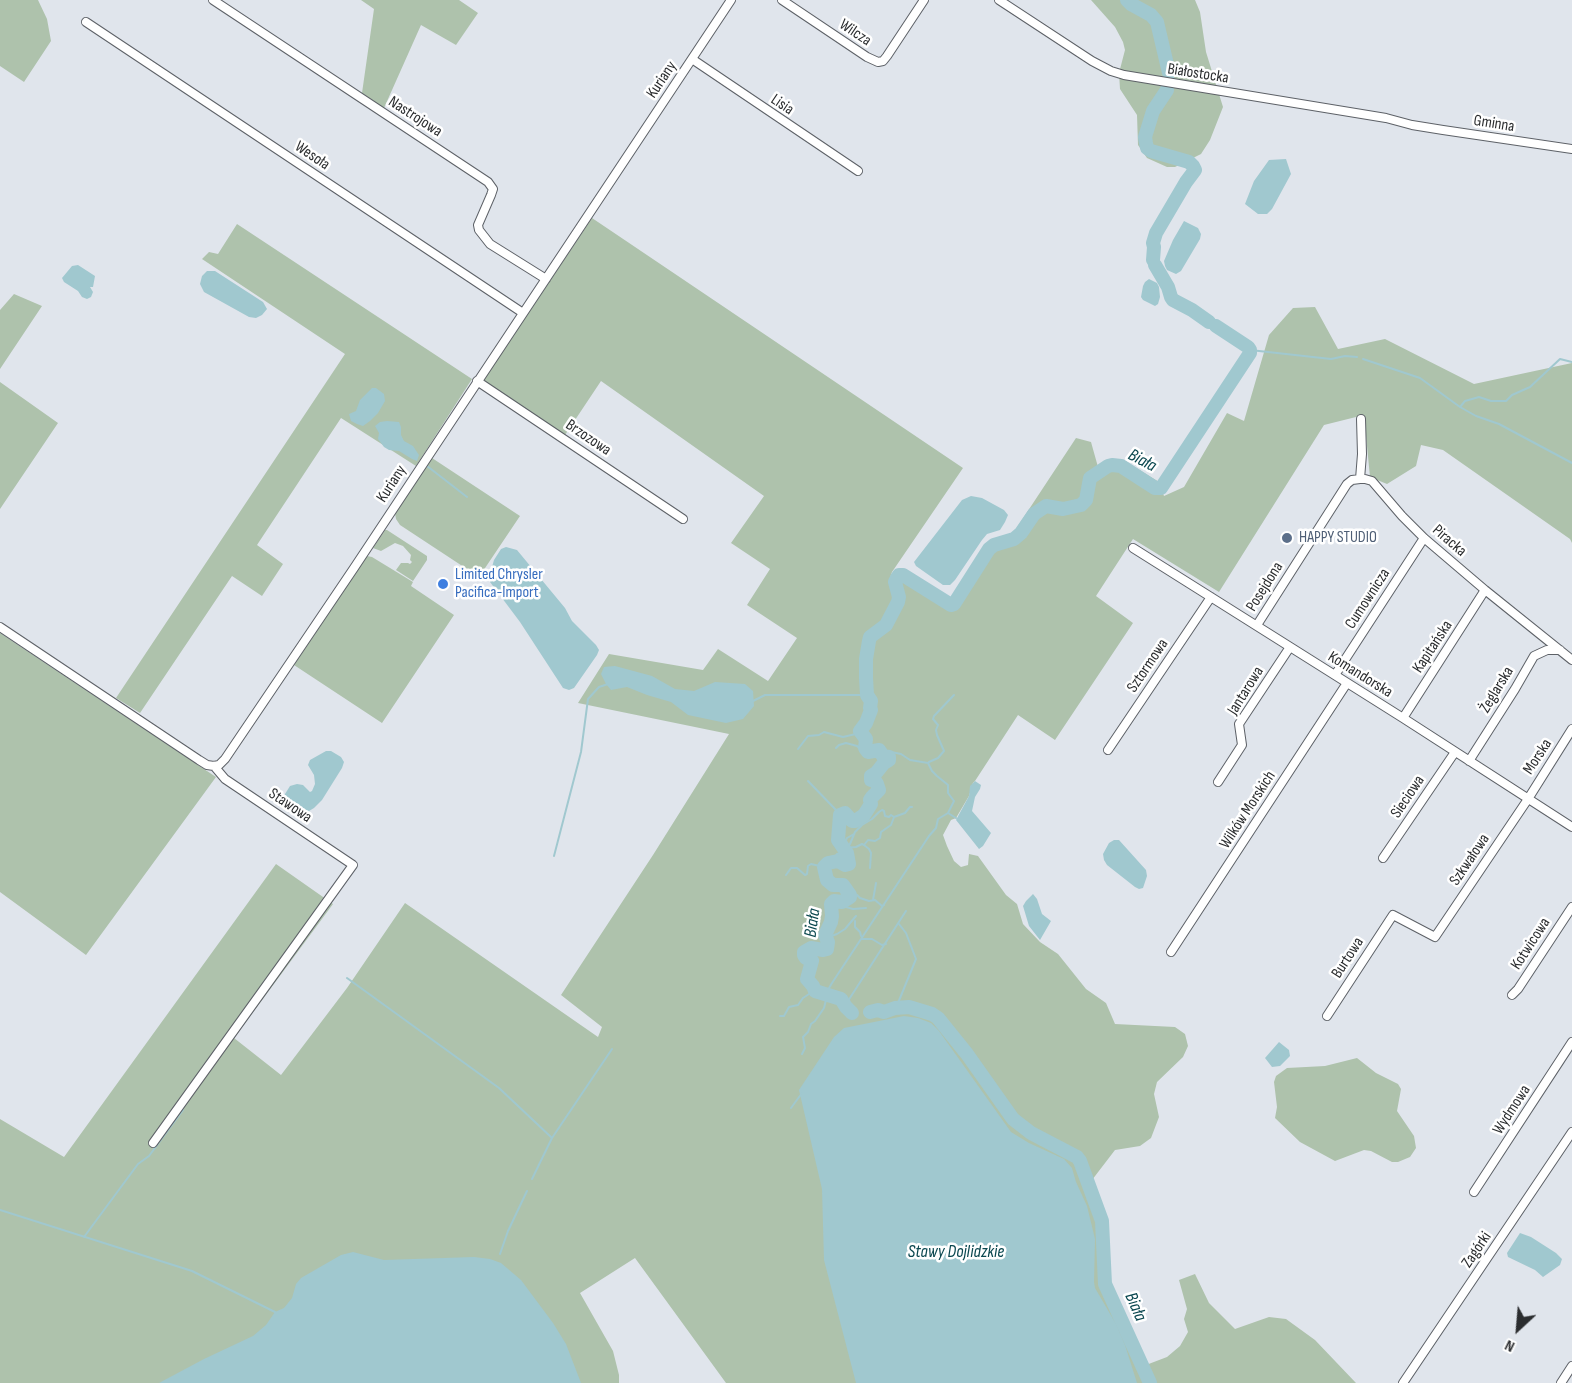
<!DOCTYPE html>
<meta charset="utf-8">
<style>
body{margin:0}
#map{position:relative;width:1572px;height:1383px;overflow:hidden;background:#e0e5ec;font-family:"Sofia Sans Condensed",sans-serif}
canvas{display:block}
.north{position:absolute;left:1488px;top:1299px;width:60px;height:60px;-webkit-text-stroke:4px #fff;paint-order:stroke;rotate:206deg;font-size:16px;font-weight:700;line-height:24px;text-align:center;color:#2b2d2f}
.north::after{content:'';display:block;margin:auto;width:21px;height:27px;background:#2b2d2f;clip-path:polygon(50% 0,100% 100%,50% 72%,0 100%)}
</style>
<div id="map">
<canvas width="1572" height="1383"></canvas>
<div class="north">N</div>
</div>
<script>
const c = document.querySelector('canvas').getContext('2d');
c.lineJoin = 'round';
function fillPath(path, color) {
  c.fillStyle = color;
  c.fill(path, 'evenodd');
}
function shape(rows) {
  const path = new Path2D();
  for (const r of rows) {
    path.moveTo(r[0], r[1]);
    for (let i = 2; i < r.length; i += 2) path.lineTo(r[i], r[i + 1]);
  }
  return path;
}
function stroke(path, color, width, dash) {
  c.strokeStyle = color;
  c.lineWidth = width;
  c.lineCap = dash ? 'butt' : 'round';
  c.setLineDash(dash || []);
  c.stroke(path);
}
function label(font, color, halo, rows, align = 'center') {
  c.font = font + ' "Sofia Sans Condensed",sans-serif';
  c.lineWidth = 5;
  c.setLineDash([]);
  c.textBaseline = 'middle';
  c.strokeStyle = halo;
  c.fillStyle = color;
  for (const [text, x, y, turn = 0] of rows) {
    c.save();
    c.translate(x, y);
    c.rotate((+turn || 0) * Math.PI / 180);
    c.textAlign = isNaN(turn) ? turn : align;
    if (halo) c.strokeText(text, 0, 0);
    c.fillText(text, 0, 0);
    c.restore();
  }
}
fillPath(shape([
 [0,0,38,0,47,19,51,41,24,82,0,66],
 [361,0,459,0,478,13,456,45,421,25,384,108,362,93,374,9],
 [1091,0,1195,0,1200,12,1206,52,1223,107,1210,140,1201,154,1175,167,1167,167,1147,158,1138,145,1137,115,1120,89,1119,73,1125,50,1123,42,1115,27],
 [592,218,963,468,892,572,889,581,893,596,897,589,895,582,899,575,903,575,950,605,951,600,988,543,1014,532,1076,438,1091,442,1098,467,1115,459,1125,461,1159,482,1164,496,1184,487,1227,413,1244,421,1269,335,1293,308,1315,307,1338,349,1385,339,1474,384,1572,363,1572,543,1570,539,1443,450,1421,445,1416,466,1387,484,1370,477,1364,415,1324,425,1219,592,1133,539,1096,596,1133,623,1055,740,1018,715,975,781,973,783,969,796,956,818,951,820,943,835,947,846,954,861,961,867,968,865,969,854,978,856,1006,895,1017,904,1023,924,1040,942,1058,954,1086,989,1106,1003,1115,1024,1175,1027,1185,1034,1188,1046,1183,1057,1157,1082,1154,1094,1159,1117,1151,1138,1140,1146,1115,1150,1092,1180,1108,1224,1111,1286,1139,1344,1146,1365,1167,1357,1180,1346,1188,1332,1184,1319,1187,1309,1179,1280,1195,1274,1209,1303,1235,1329,1269,1317,1286,1319,1315,1340,1356,1383,726,1383,635,1258,580,1293,613,1351,619,1375,619,1383,0,1383,0,1119,64,1157,276,864,333,904,234,1038,281,1075,347,988,405,903,598,1037,602,1027,561,995,653,855,729,734,578,703,609,654,703,670,718,649,768,681,797,638,747,605,770,569,731,543,764,496,601,381,565,435,483,381],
 [237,224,472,379,416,466,341,418,257,545,283,564,262,596,232,576,140,713,116,698,345,354,202,259,209,252,218,254],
 [14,294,42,306,0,369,0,310],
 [0,382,58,423,0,509],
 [432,458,520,516,479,577,400,525,396,519,395,513],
 [385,530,387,530,427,556,427,560,413,581,396,570,401,563,408,563,410,564,412,562,410,560,411,555,403,546,395,543,381,551,373,548],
 [367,556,372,557,413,582,411,586,454,615,382,723,294,665],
 [0,633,216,777,86,955,0,892],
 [1357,1058,1376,1073,1398,1084,1401,1089,1397,1111,1414,1136,1416,1148,1410,1157,1398,1162,1392,1162,1371,1151,1364,1150,1335,1161,1300,1142,1275,1118,1277,1107,1274,1082,1276,1076,1287,1068,1325,1066]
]), '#aec2ac');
fillPath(shape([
 [1286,159,1291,174,1272,209,1267,214,1258,214,1245,204,1254,181,1269,160],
 [1184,221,1198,228,1201,234,1200,239,1181,271,1176,274,1167,270,1165,266,1164,261,1173,240],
 [78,265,95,276,93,287,90,287,93,292,91,297,87,299,82,297,78,291,64,282,62,278,72,266],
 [207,271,215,271,263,302,267,309,262,315,256,318,249,317,204,292,200,284,202,276],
 [1149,279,1157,283,1159,287,1160,297,1158,304,1155,306,1143,300,1141,297,1143,286,1145,282],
 [372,388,376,388,384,394,385,401,378,413,370,421,363,426,357,424,351,421,349,414,356,411,360,400],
 [387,421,399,422,401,427,401,435,404,441,413,446,419,455,417,461,412,459,399,451,389,450,384,447,378,439,379,433,375,426,380,422],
 [971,496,982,498,1004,510,1008,515,1005,522,1000,530,987,534,982,540,955,580,950,585,943,585,916,566,914,562,962,500],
 [506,547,517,550,565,608,572,621,596,645,599,650,597,655,574,688,569,690,563,688,520,622,490,582,490,574,494,560,501,549],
 [615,666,652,676,675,689,694,691,715,682,745,684,753,691,754,706,743,719,726,723,688,715,671,702,647,695,627,687,611,690,606,684,601,674,604,667],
 [326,751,331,751,341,757,344,762,342,768,322,800,314,808,304,814,296,812,287,806,284,801,285,794,290,786,297,784,303,785,310,792,312,791,315,784,314,775,308,765,310,760],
 [975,781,981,785,980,789,975,797,972,811,991,833,983,846,979,849,956,820,969,796,970,786],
 [1114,840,1119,840,1146,870,1147,876,1143,888,1139,889,1135,887,1107,865,1104,860,1103,854,1109,843],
 [1033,894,1037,899,1042,914,1051,921,1040,940,1029,926,1023,906,1026,901],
 [904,1016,918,1018,931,1023,939,1031,1011,1132,1029,1143,1064,1159,1072,1168,1076,1182,1087,1206,1095,1239,1094,1282,1095,1288,1116,1324,1125,1345,1137,1383,856,1383,824,1260,822,1189,799,1090,834,1037,844,1028],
 [1279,1042,1289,1050,1290,1056,1280,1066,1272,1067,1265,1058],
 [1520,1233,1531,1237,1556,1253,1562,1259,1560,1265,1543,1277,1535,1270,1508,1257,1507,1253],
 [353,1252,384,1260,474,1257,490,1259,501,1263,521,1280,553,1323,566,1344,581,1383,159,1383,204,1359,253,1336,266,1325,275,1312,284,1308,292,1298,296,1284,301,1278,341,1255]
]), '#a0c8cf');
stroke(shape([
 [1250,350,1331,359,1345,356,1357,357],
 [1363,359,1420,378,1460,407,1476,416,1499,424,1572,463],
 [1460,407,1465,401,1479,397,1491,401,1506,401,1512,395,1530,387,1560,359,1572,362],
 [427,466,467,497],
 [753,701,765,695,867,695],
 [836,748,839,745,846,743,857,746,859,748,865,748],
 [798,749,808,736,819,735,824,732,843,737,860,733],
 [929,762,938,758,944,751,937,735,936,730,938,725,933,719,934,716,954,695],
 [808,781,836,810,837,812,836,816,840,819],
 [948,813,956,818],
 [842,845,845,843,847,838,854,834],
 [864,845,869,849,871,853,870,868],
 [846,847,850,844,855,832,862,825,872,819,879,812,882,810,884,811,885,816,889,817,891,815,894,817],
 [554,856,581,752,588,699,599,687,608,684],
 [830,863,837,854,843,852,844,848,856,847,862,844,864,845,868,840,875,841,880,838,881,832,891,825,894,817,905,813,910,807,912,807],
 [786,875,791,868,797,868,805,875,807,874,808,866,811,864,824,867],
 [850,896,853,894,857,895,860,898,869,901,875,900,882,906,884,905],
 [873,900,876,883],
 [831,909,840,907,846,907,853,909,866,908],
 [855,921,855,927,860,932,861,936],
 [826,938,837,934,845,929,856,916],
 [861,939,872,939,882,945,886,944],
 [347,978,499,1088,552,1138,532,1179],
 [846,1004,906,911],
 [899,1007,898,1003,916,959,906,933,899,924],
 [780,1016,784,1016,789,1007,798,1005,803,998,812,992,815,991],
 [802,1054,805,1048,803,1037,808,1032,811,1024,815,1021,824,1008,826,1000,830,995,829,988,832,983,929,836,936,828,938,819,948,813,954,801,948,793,948,785,937,776,932,771,928,763,910,760,901,754,891,752,888,756],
 [791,1108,802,1093],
 [552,1138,612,1049],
 [0,1210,192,1271,275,1312],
 [84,1237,138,1164,149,1156,183,1110],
 [500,1254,508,1231,527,1191]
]), '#a0c8cf', 2);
stroke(shape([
 [1127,0,1131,4,1151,15,1157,22,1169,73],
 [1153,260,1154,247,1153,243,1156,233,1186,182,1195,170,1193,166,1189,162,1151,151,1147,148,1146,143,1145,137,1153,111,1167,90],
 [1155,265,1168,287,1171,297,1173,300,1192,310,1209,322],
 [870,1012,878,1010,884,1012,895,1008,909,1007,932,1014,938,1018,967,1054,1013,1119,1031,1133,1077,1157,1080,1161,1102,1221,1105,1284,1150,1383],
 [852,1013,846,1007,841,999,815,991,813,986,807,979,812,961,806,958,804,955,804,952,811,948,823,950,827,949,828,942,825,935,831,922,832,916,831,904,834,901,842,902,850,897,850,895,843,885,833,885,827,880,824,867,828,863,838,861,845,865,849,864,847,853,838,840,840,815,845,813,852,821,855,821,864,815,871,804,870,800,872,797,879,790,877,784,875,781,871,780,871,776,876,773,884,763,889,760,889,757,883,756,879,750,868,752,865,748,866,739,860,731,866,723,871,710,870,708,871,701,867,695,866,678,866,659,869,641,870,637,886,625,898,602,899,597,895,582,897,578,899,575,903,575,951,605,954,604,989,549,994,545,1014,539,1021,533,1034,514,1046,506,1063,509,1081,505,1086,500,1090,478,1108,466,1112,465,1121,466,1155,488,1161,488,1250,353,1250,350,1248,347,1216,326]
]), '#a0c8cf', 14);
const street = shape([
 [213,0,488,182,493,189,491,195,478,225,479,230,490,244,546,279],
 [782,0,867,57,878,62,883,61,887,56,924,0],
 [999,0,1092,61,1111,71,1124,75,1386,118,1412,125,1443,130,1572,149],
 [86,22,523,313],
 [692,59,858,171],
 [477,381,683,519],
 [1361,419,1362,454,1360,479,1365,479,1372,481,1402,516,1424,538,1485,590,1572,660],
 [1133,548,1403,718,1572,827],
 [1257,625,1347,484,1352,480,1360,479],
 [0,627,199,760,207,765,214,766,219,765,225,759,354,568,731,0],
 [1335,675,1424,538],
 [1403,718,1485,590],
 [1108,750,1211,597],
 [1469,761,1515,689,1534,656,1547,650,1560,650],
 [1218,782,1242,745,1239,724,1290,647],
 [1383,858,1455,752],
 [1171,952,1347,683],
 [1512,995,1518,989,1572,907],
 [1327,1016,1393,915,1435,937,1528,799,1572,729],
 [153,1143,353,865,225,779,214,766],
 [1474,1192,1572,1042],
 [1403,1383,1572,1132],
 [1561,1383,1572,1366]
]);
stroke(street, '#5d6167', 10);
stroke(street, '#fff', 8);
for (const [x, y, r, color] of [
 [1287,538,6,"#5c6f8a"],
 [443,584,6,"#3f7fe0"]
]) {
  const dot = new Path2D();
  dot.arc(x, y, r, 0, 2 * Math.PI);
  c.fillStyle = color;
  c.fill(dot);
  stroke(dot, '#fff', 2);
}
label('16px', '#2b2d2f', '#fff', [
 ["Wilcza",855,33,34],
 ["Białostocka",1198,74,9],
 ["Kuriany",662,80,-56],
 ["Lisia",782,105,34],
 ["Nastrojowa",415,117,33],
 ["Gminna",1494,124,9],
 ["Wesoła",312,156,34],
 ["Brzozowa",588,438,34],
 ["Kuriany",392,484,-57],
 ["Piracka",1449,541,41],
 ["Posejdona",1265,587,-58],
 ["Cumownicza",1368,599,-57],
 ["Kapitańska",1433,647,-57],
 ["Sztormowa",1148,666,-56],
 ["Komandorska",1360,675,32],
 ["Żeglarska",1497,690,-59],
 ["Jantarowa",1246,691,-58],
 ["Morska",1538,757,-57],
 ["Sieciowa",1408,797,-56],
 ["Stawowa",290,806,34],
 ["Wilków Morskich",1248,810,-57],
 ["Szkwałowa",1470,860,-56],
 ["Kotwicowa",1531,944,-57],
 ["Burtowa",1348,958,-57],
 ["Wydmowa",1512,1110,-57],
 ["Zagórki",1477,1250,-56]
]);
label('16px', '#4e5e75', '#fff', [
 ["HAPPY STUDIO",1299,538]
], 'left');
label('16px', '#366cbe', '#fff', [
 ["Limited Chrysler",455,575],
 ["Pacifica-Import",455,593]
], 'left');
label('italic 18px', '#0a474f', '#fff', [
 ["Biała",1142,461,28],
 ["Biała",813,923,-82],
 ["Stawy Dojlidzkie",956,1252],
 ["Biała",1135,1307,66]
]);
</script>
